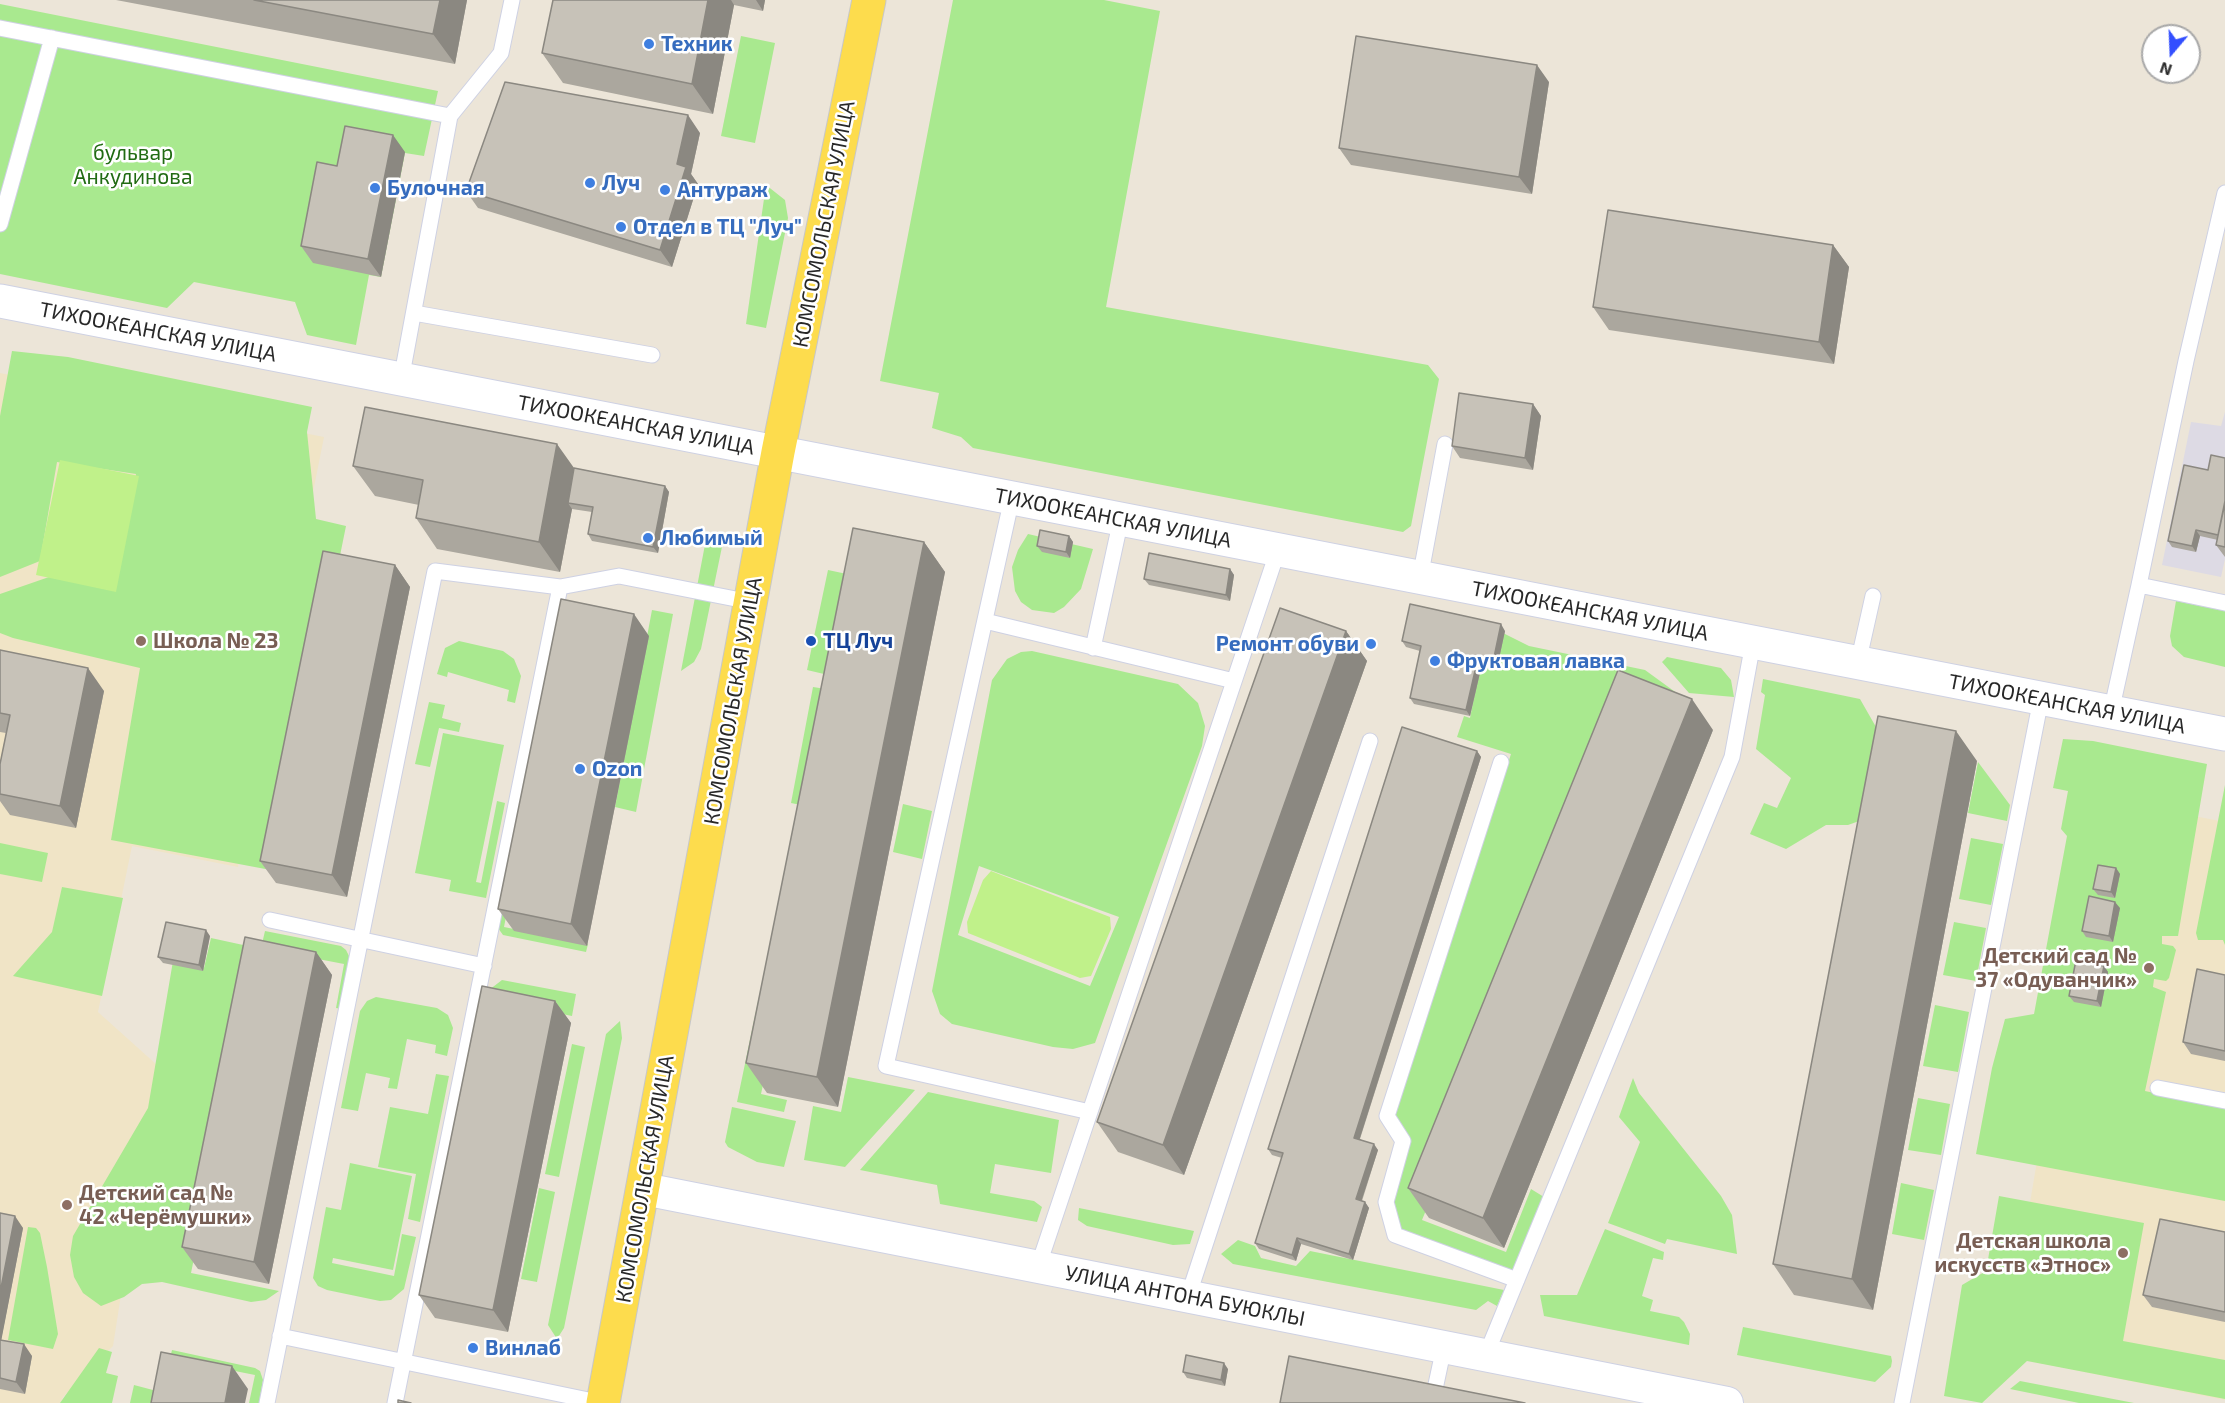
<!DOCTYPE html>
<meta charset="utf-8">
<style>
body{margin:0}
#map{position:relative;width:2225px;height:1403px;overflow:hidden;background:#ece5d8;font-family:"Exo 2",sans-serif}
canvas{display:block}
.north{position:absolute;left:2141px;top:24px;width:60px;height:60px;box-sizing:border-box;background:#fff;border:2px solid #a9a9a9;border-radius:50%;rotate:199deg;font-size:16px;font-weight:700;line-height:24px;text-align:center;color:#282828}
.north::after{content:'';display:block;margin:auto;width:21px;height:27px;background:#334fff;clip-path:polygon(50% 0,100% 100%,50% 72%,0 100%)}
</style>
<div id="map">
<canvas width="2225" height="1403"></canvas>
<div class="north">N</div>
</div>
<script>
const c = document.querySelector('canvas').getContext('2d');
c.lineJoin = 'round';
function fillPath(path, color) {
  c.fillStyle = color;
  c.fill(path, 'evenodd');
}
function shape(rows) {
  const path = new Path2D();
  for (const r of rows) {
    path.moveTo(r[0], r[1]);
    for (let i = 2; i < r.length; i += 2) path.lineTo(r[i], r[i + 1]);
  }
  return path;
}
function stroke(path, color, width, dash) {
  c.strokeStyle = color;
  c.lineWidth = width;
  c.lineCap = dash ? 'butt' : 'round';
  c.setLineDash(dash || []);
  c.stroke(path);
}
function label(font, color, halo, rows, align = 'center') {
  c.font = font + ' "Exo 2",sans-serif';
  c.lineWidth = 5;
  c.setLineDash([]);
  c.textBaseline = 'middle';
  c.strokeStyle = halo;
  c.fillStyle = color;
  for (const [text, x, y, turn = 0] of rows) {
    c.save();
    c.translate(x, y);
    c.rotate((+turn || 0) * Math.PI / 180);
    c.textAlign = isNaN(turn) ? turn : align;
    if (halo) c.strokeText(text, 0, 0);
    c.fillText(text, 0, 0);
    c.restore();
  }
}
fillPath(shape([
 [2225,412,2225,559,2221,577,2162,565,2191,422,2221,426]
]), '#dddae4');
fillPath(shape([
 [0,373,324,437,238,867,132,846,98,1012,157,1065,113,1346,63,1397,61,1403,0,1403],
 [2106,799,2225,822,2225,1400,2004,1356,2045,1114]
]), '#f0e4c6');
fillPath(shape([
 [953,0,1104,0,1160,11,1106,307,1428,365,1439,379,1411,526,1403,532,973,448,961,437,932,428,939,393,880,381],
 [0,4,438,91,424,156,405,153,381,277,369,275,356,345,307,335,295,302,194,282,167,308,0,274],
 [741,36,775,43,755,143,721,136],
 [766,185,785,200,788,218,766,328,746,324],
 [12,351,68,357,312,407,307,432,316,519,346,526,276,871,111,840,140,668,13,638,0,633,0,594,49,577,115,591,136,474,57,462,40,561,0,577,0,416],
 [707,534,724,537,701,649,694,662,681,671],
 [1028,534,1093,549,1081,589,1064,607,1054,613,1032,610,1021,602,1015,591,1012,567,1018,550],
 [828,570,861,577,841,678,807,670],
 [2176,601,2225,611,2225,667,2184,657,2172,646,2170,636],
 [652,610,673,614,636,812,615,807],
 [1499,631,1529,646,1645,670,1678,694,1635,695,1422,1220,1506,1252,1531,1189,1544,1197,1513,1271,1402,1231,1392,1203,1409,1141,1395,1115,1511,754,1457,737,1464,716,1470,718,1482,657],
 [459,641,503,651,514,659,521,676,515,703,507,701,509,690,448,672,447,677,437,674,445,648],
 [1032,651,1178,684,1198,703,1205,726,1202,746,1095,1043,1073,1049,1053,1047,952,1024,940,1014,932,991,992,680,1007,659,1021,652],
 [979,866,1119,917,1090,986,958,935],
 [1667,657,1721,668,1731,680,1734,697,1689,693,1662,662],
 [1763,679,1860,699,1880,734,1862,820,1848,825,1826,825,1786,849,1750,834,1764,803,1777,808,1791,778,1756,749,1765,695,1761,692],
 [813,687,839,691,816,808,791,803],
 [429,702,445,705,442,718,461,723,459,732,439,728,430,767,415,764],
 [443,733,504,745,476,882,481,883,497,801,505,803,486,898,449,891,451,880,415,873],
 [2063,739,2093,741,2207,764,2178,936,2162,936,2162,944,2173,946,2176,950,2169,978,2166,981,2154,979,2153,987,2166,992,2145,1091,2225,1108,2225,1201,1976,1154,1992,1068,2005,1019,2034,1014,2067,836,2061,829,2068,791,2053,788],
 [1978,762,2010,805,2007,821,1968,813],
 [535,769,504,927,588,944,586,952,503,935,498,928],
 [2225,785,2225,945,2223,940,2198,940,2196,933],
 [903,804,932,811,922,859,893,852],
 [1971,838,2003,844,1991,905,1959,899],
 [0,843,48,853,42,882,0,874],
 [62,887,123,898,102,996,13,976,52,932],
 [1954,922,1986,928,1976,981,1943,975],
 [774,925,796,930,761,1094,787,1100,784,1112,737,1102],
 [265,931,341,946,346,950,351,960,342,1009,336,1008,344,964,261,948],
 [211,938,257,948,191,1273,279,1291,266,1300,251,1302,162,1282,142,1284,124,1297,101,1306,83,1293,74,1277,70,1255,73,1236,148,1108,173,961,204,968],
 [502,980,576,994,572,1016,493,1000,489,990],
 [376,997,437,1008,448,1015,453,1028,447,1056,435,1053,436,1045,407,1039,397,1089,388,1088,390,1078,366,1073,358,1111,341,1108,360,1011,367,1001],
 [1935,1005,1969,1012,1958,1072,1923,1066],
 [620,1021,622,1038,564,1328,557,1339,548,1325,606,1034],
 [572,1044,585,1047,559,1177,545,1174],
 [436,1074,449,1076,420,1222,408,1219,416,1174,378,1167,390,1107,428,1114],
 [848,1077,915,1090,845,1167,804,1160,813,1106,841,1112],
 [1633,1078,1639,1093,1721,1196,1732,1215,1737,1254,1667,1239,1665,1244,1608,1223,1640,1142,1619,1117],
 [928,1092,1059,1120,1051,1173,995,1164,990,1193,1034,1201,1042,1207,1037,1222,940,1204,937,1185,860,1170],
 [1918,1098,1950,1104,1941,1155,1908,1150],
 [732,1107,796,1121,784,1167,757,1162,728,1147,725,1142],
 [350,1163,412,1176,393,1270,333,1258,332,1263,394,1276,402,1234,416,1237,404,1289,391,1300,380,1301,327,1290,318,1286,313,1278,326,1207,341,1210],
 [1901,1183,1934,1190,1924,1240,1892,1234],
 [539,1188,555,1192,537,1282,521,1279],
 [1999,1196,2144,1223,2123,1341,2225,1360,2225,1399,2027,1361,1982,1403,1944,1396,1962,1285,1986,1271],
 [1079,1208,1194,1231,1190,1244,1173,1245,1087,1226,1078,1220],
 [28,1227,36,1228,40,1233,47,1267,58,1334,53,1349,8,1340],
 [1605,1229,1664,1252,1663,1260,1653,1258,1642,1296,1653,1300,1650,1311,1679,1317,1684,1322,1690,1334,1689,1345,1544,1316,1540,1295,1577,1295],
 [1238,1240,1255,1246,1261,1258,1296,1266,1310,1251,1504,1290,1497,1306,1488,1301,1476,1310,1233,1264,1221,1254],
 [1743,1327,1891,1356,1892,1361,1891,1367,1875,1382,1737,1355],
 [99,1348,112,1352,106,1373,118,1376,112,1403,60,1403],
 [172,1350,255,1368,260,1371,263,1380,259,1403,249,1403,255,1375,170,1358],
 [2020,1381,2134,1403,2079,1403,2010,1389],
 [134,1385,168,1394,166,1403,130,1403]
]), '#a9e98f');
fillPath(shape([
 [60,460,139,476,116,592,36,575],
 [991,871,1110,917,1111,929,1091,976,1080,978,968,933,967,922,983,880]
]), '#c0f18a');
const lane = shape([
 [0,28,450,116],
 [0,224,52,38],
 [414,313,652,355],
 [401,380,450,116,501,53,512,0],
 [1012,498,886,1066,1090,1112],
 [1420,578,1445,444],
 [2139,585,2186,361,2225,193],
 [985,621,1234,681],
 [1093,648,1121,519],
 [1858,663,1873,596],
 [2111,712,2139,585,2225,603],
 [1501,762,1387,1116,1403,1141,1386,1202,1395,1235,1517,1280],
 [270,920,484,966],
 [2158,1088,2225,1101],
 [1038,1267,1278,550],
 [1188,1297,1370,741],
 [280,1336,603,1403],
 [1486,1355,1732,757,1753,643],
 [267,1403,435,571,560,587,619,576,751,602],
 [395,1403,560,587],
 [1432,1403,1444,1347],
 [1902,1403,2041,699]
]);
const street = shape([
 [644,1189,1727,1403]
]);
const secondary = shape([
 [0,301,2225,734]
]);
const primary = shape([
 [603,1403,778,452,869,0]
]);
stroke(lane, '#ced1e3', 17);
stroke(street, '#ced1e3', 34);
stroke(secondary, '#ced1e3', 35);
stroke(primary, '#c7c7c7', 35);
stroke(lane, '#fff', 15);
stroke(street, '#fff', 32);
stroke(secondary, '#fff', 33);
stroke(primary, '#fddc4d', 33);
fillPath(shape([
 [116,0,467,0,455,64],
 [553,0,765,0,763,11,734,5,713,114,563,83,542,53],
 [1549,82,1532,194,1351,165,1339,148],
 [700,133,691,174,698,184,672,267,478,208,466,191],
 [405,152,381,277,313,263,301,246,337,166],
 [1833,245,1849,267,1834,364,1609,330,1593,307],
 [1533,404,1541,416,1533,470,1460,458,1452,446],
 [2225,458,2225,557,2216,545,2218,540,2200,536,2196,552,2172,547,2168,541,2208,470],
 [353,466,574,468,665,486,669,492,658,553,592,541,588,534,592,512,572,509,560,572,437,549,416,518,419,505,375,496],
 [1069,536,1073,542,1070,558,1042,552,1037,546],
 [924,542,945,572,838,1107,767,1093,746,1063],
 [395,565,410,587,347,897,276,883,260,861],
 [1230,569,1234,575,1230,601,1149,585,1144,579],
 [1346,631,1367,661,1184,1175,1118,1152,1097,1122],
 [1505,631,1497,668,1482,664,1470,716,1414,704,1410,698,1420,651,1406,647,1402,641],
 [649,636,587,946,514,931,498,909],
 [0,650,104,691,76,828,10,815,0,801,0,764,6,733,0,732],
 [1713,730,1504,1248,1429,1218,1408,1188],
 [1477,751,1481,757,1360,1139,1378,1150,1362,1201,1365,1202,1369,1208,1353,1260,1301,1244,1296,1261,1259,1249,1255,1243,1282,1158,1272,1155,1268,1149],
 [1977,761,1873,1310,1794,1295,1773,1264],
 [2116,868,2120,874,2115,898,2098,895,2093,889],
 [2120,908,2113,942,2086,937,2082,931],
 [210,936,203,971,163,963,158,957],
 [316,952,332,975,269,1284,198,1269,182,1247],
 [2104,966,2108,972,2101,1007,2074,1002,2069,996],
 [2225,975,2225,1061,2191,1054,2183,1042],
 [555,1001,571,1023,508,1332,435,1318,419,1295],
 [0,1213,23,1228,1,1340,32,1356,25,1394,0,1389],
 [2225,1232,2225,1322,2152,1307,2143,1295],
 [1228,1369,1225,1386,1187,1378,1183,1372]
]), '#aba79e');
fillPath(shape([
 [440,0,467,0,455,64,433,34],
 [708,0,731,0,734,5,713,114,692,84],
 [756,0,765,0,763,11],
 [1537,65,1549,82,1532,194,1519,177],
 [688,115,700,133,691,174,698,184,672,267,660,250,677,164],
 [393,135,405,152,381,277,368,259],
 [1833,245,1849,267,1834,364,1819,342],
 [1533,404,1541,416,1533,470,1525,458],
 [557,444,579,475,568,503,572,509,560,572,539,542],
 [665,486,669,492,658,553,653,547],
 [2196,530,2200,536,2196,552,2192,546],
 [1069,536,1073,542,1070,558,1066,552],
 [924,542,945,572,838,1107,817,1077],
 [395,565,410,587,347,897,332,875],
 [1230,569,1234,575,1230,601,1226,595],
 [634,614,649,636,587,946,571,924],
 [1501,624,1505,631,1497,668,1493,662],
 [1346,631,1367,661,1184,1175,1163,1145],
 [1478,658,1482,664,1470,716,1466,710],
 [88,668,104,691,76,828,60,806],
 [1692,699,1713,730,1504,1248,1483,1218],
 [1956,731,1977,761,1873,1310,1852,1279],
 [1477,751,1481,757,1358,1144,1354,1138],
 [2116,868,2120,874,2115,898,2111,892],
 [2115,902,2120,908,2113,942,2109,936],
 [206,930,210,936,203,971,199,965],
 [316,952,332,975,269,1284,254,1262],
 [2104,966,2108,972,2101,1007,2097,1001],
 [555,1001,571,1023,508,1332,493,1310],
 [1374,1144,1378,1150,1360,1205,1356,1199],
 [1365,1202,1369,1208,1353,1260,1349,1254],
 [15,1216,23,1228,0,1347,0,1293],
 [1297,1238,1301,1244,1296,1261,1292,1255],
 [24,1344,32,1356,25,1394,16,1382],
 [1224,1363,1228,1369,1225,1386,1221,1380],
 [232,1366,248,1389,245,1403,225,1403]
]), '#8b8881');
const building = shape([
 [254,0,440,0,433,34,254,0],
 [553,0,708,0,692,84,542,53,553,0],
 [1356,36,1537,65,1519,177,1339,148,1356,36],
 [505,82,688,115,677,164,686,167,660,250,466,191,505,82],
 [345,126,393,135,368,259,301,246,317,162,337,166,345,126],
 [1608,210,1833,245,1819,342,1593,307,1608,210],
 [1459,393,1533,404,1525,458,1452,446,1459,393],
 [365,407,557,444,539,542,416,518,423,480,353,466,365,407],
 [2211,455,2225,458,2225,501,2218,535,2196,530,2192,546,2168,541,2184,465,2208,470,2211,455],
 [574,468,665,486,653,547,588,534,593,507,568,503,574,468],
 [2225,503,2225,547,2216,545,2225,503],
 [853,528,924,542,817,1077,746,1063,853,528],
 [1040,530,1069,536,1066,552,1037,546,1040,530],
 [323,551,395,565,332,875,260,861,323,551],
 [1149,553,1230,569,1226,595,1144,579,1149,553],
 [561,599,634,614,571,924,498,909,561,599],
 [1410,604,1501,624,1493,662,1478,658,1466,710,1410,698,1421,646,1402,641,1410,604],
 [1280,608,1346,631,1163,1145,1097,1122,1280,608],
 [0,650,88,668,60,806,0,794,0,764,10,715,0,713,0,650],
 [1618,670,1692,699,1483,1218,1408,1188,1618,670],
 [1878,716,1956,731,1852,1279,1773,1264,1878,716],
 [1402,727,1477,751,1354,1138,1374,1144,1356,1199,1365,1202,1349,1254,1297,1238,1292,1255,1255,1243,1283,1153,1268,1149,1402,727],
 [2098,865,2116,868,2111,892,2093,889,2098,865],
 [2089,896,2115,902,2109,936,2082,931,2089,896],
 [166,922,206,930,199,965,158,957,166,922],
 [245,937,316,952,254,1262,182,1247,245,937],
 [2076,960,2104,966,2097,1001,2069,996,2076,960],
 [2197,969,2225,975,2225,1051,2183,1042,2197,969],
 [482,986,555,1001,493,1310,419,1295,482,986],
 [0,1213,15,1216,0,1293,0,1213],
 [2160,1219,2225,1232,2225,1312,2143,1295,2160,1219],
 [0,1340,24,1344,16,1382,0,1378,0,1340],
 [161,1352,232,1366,225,1403,151,1403,161,1352],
 [1186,1355,1224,1363,1221,1380,1183,1372,1186,1355],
 [1289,1356,1525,1403,1280,1403,1289,1356],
 [398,1400,411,1403,398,1403,398,1400]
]);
fillPath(building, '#c7c2b8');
stroke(building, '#8b8881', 1.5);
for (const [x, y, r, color] of [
 [649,44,6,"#3f7fe0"],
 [590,183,6,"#3f7fe0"],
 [375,188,6,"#3f7fe0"],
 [665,190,6,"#3f7fe0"],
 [621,227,6,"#3f7fe0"],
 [648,538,6,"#3f7fe0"],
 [141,641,6,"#8d6e63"],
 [811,641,6,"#1a4fb4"],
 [1371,644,6,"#3f7fe0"],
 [1435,661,6,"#3f7fe0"],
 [580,769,6,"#3f7fe0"],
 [2149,968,6,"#8d6e63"],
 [67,1205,6,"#8d6e63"],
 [2123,1253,6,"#8d6e63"],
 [473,1348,6,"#3f7fe0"]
]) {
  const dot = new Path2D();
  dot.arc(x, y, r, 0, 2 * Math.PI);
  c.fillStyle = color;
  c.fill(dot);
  stroke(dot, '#fff', 2);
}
label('bold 21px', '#366cbe', '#fff', [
 ["Техник",661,44],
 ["Луч",602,183],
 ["Булочная",387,188],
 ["Антураж",677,190],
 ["Отдел в ТЦ \"Луч\"",633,227],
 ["Любимый",660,538],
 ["Ремонт обуви",1359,644,"right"],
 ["Фруктовая лавка",1447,661],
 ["Ozon",592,769],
 ["Винлаб",485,1348]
], 'left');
label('21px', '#216b13', '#fff', [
 ["бульвар",133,153],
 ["Анкудинова",133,177]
]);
label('21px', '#282828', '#fff', [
 ["КОМСОМОЛЬСКАЯ УЛИЦА",824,224,-79],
 ["ТИХООКЕАНСКАЯ УЛИЦА",158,332,11],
 ["ТИХООКЕАНСКАЯ УЛИЦА",636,425,11],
 ["ТИХООКЕАНСКАЯ УЛИЦА",1113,518,11],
 ["ТИХООКЕАНСКАЯ УЛИЦА",1590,611,11],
 ["КОМСОМОЛЬСКАЯ УЛИЦА",733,701,-80],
 ["ТИХООКЕАНСКАЯ УЛИЦА",2067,704,11],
 ["КОМСОМОЛЬСКАЯ УЛИЦА",645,1179,-80],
 ["УЛИЦА АНТОНА БУЮКЛЫ",1185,1296,11]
]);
label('bold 21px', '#785e54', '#fff', [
 ["Школа № 23",153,641],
 ["Детский сад №",2137,956,"right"],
 ["37 «Одуванчик»",2137,980,"right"],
 ["Детский сад №",79,1193],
 ["42 «Черёмушки»",79,1217],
 ["Детская школа",2111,1241,"right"],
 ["искусств «Этнос»",2111,1265,"right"]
], 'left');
label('bold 21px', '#164399', '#fff', [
 ["ТЦ Луч",823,641]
], 'left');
</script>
